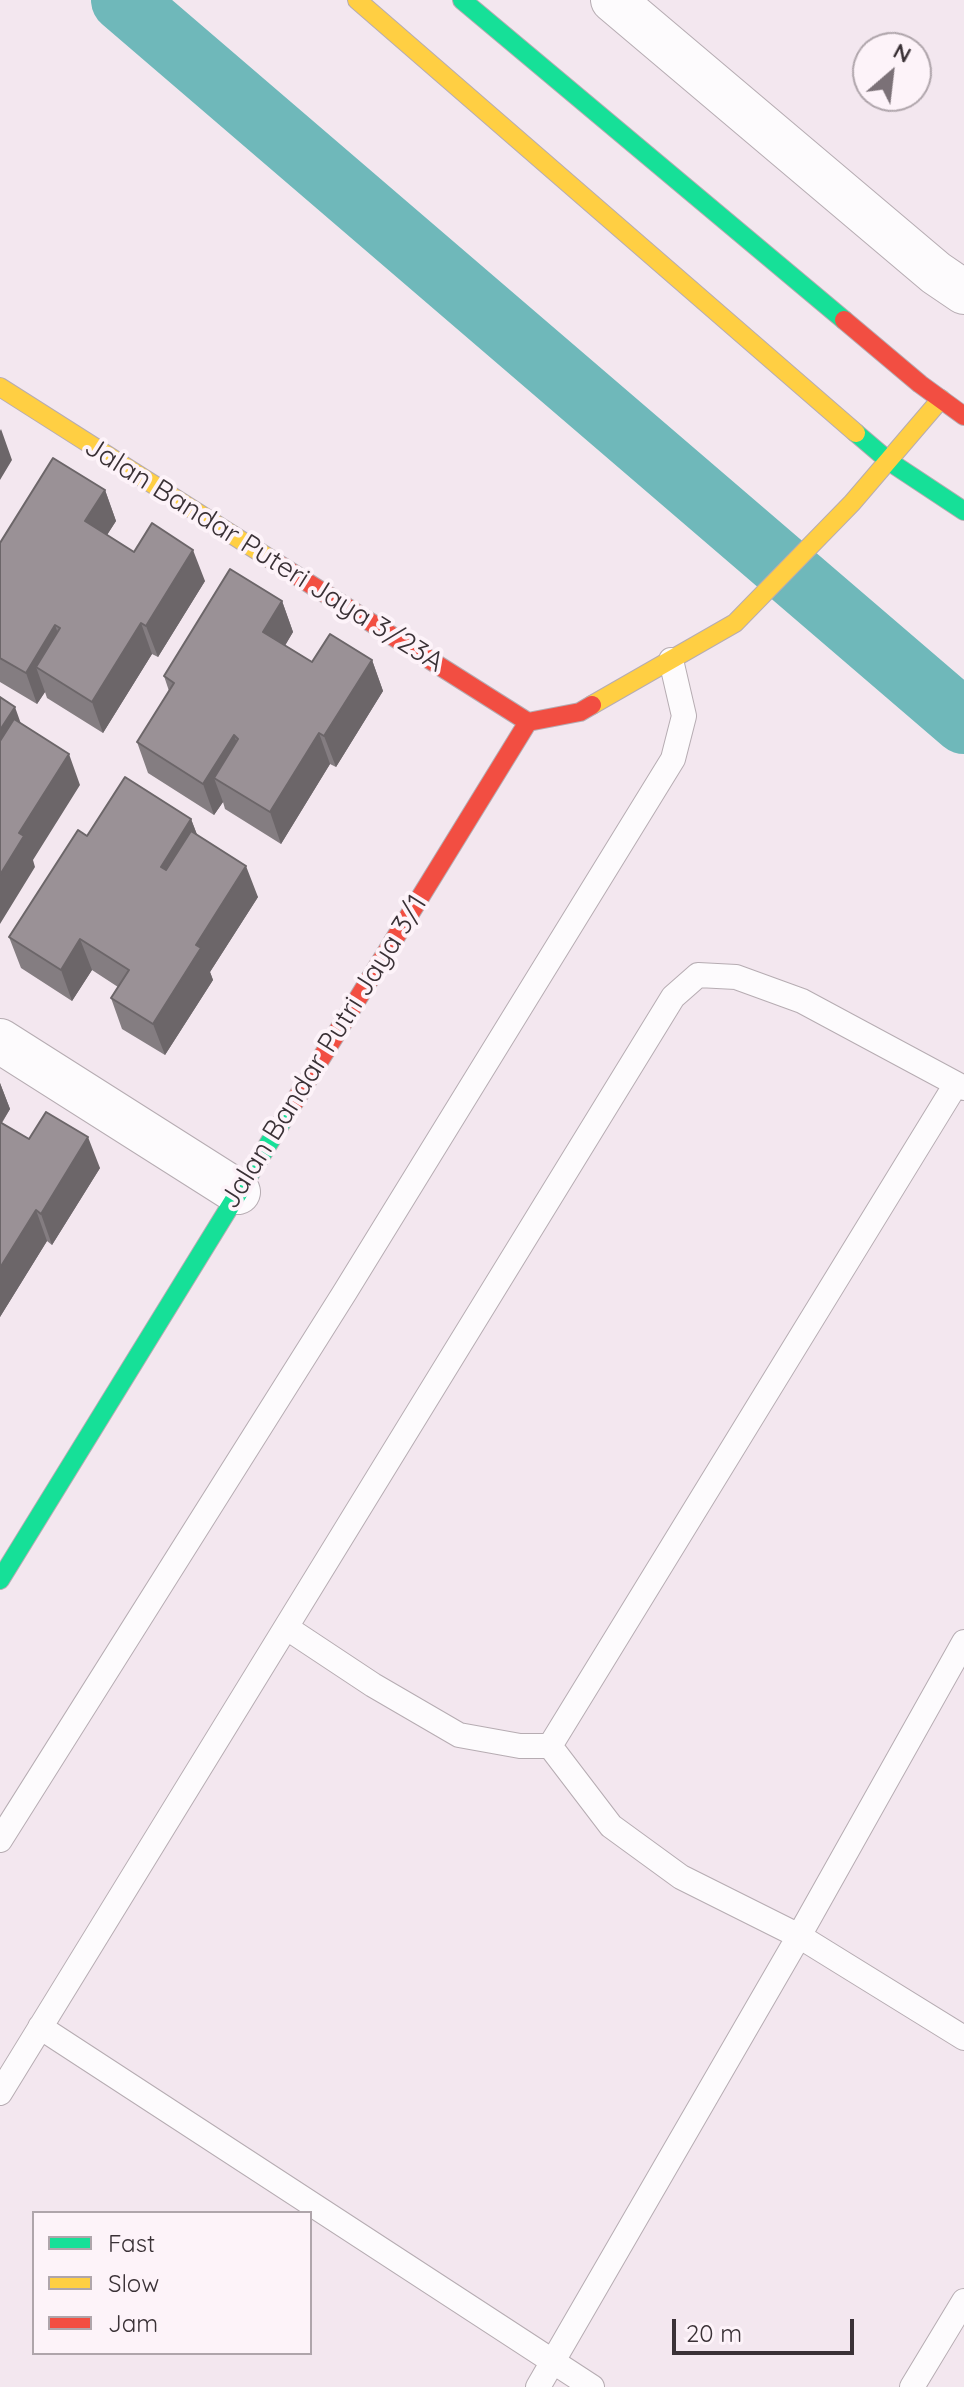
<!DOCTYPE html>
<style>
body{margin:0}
#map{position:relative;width:964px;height:2387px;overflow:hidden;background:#f3e7ef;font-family:Quicksand,sans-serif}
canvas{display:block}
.legend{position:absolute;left:32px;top:2211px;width:280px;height:144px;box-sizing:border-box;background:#fdf3f9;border:2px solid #afa5ab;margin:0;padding:10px 14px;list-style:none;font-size:24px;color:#3a3136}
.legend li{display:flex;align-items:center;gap:16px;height:40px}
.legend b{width:40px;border:2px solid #afa5ab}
.north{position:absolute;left:852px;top:32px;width:80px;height:80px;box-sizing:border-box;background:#fdf3f9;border:2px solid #afa5ab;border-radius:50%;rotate:28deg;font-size:22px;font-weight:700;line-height:32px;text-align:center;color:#3a3136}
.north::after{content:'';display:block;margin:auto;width:28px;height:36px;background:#7b7177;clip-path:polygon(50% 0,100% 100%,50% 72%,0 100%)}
.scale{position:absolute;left:672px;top:2319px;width:182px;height:36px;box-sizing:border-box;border:4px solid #3a3136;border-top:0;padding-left:10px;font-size:24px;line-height:28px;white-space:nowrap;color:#3a3136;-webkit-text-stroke:6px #fdf3f9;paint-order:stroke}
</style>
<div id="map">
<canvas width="964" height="2387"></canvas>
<ul class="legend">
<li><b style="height:10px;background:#16e098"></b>Fast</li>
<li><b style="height:10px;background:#ffcf43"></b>Slow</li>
<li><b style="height:10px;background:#f24e42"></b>Jam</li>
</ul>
<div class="north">N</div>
<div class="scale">20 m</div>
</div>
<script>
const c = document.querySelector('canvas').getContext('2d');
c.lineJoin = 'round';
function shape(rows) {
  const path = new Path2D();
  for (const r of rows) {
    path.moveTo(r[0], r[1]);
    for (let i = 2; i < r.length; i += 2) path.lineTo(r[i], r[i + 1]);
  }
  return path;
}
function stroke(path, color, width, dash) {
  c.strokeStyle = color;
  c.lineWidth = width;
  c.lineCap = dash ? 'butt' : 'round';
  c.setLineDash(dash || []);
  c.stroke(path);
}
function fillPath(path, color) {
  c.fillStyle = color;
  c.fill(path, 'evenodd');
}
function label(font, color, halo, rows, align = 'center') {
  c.font = font + ' Quicksand,sans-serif';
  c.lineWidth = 8;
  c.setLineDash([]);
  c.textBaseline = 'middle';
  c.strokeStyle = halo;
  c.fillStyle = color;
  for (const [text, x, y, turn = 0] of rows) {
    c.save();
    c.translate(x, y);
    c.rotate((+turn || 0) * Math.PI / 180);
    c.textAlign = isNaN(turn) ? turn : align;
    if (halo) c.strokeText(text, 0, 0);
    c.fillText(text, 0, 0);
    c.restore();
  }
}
stroke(shape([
 [123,0,964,722]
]), '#6fb8ba', 64);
const lane = shape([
 [287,1628,373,1685,459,1735,520,1746,550,1746,611,1826,681,1877,799,1936,964,2038],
 [550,1746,956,1084],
 [0,1840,345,1292,673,759,684,716,671,660],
 [40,2027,592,2387],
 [0,2093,673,997,698,975,736,977,802,1001,964,1088],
 [538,2387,799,1936,964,1642],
 [912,2387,964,2301]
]);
const street = shape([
 [613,0,936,273,964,292],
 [0,1041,238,1192]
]);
const fast = shape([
 [462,0,844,320],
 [856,433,890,462,964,511],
 [0,1580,293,1104]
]);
const slow = shape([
 [357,0,856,433],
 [0,387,272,560],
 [592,705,735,623,852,503,941,399]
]);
const jam = shape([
 [844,320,920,384,964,416],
 [272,560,528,722],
 [293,1104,528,722,580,712,592,705]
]);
stroke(lane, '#b6acb2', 26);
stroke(street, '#b6acb2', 46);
stroke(fast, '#b6acb2', 20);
stroke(slow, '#b6acb2', 20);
stroke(jam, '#b6acb2', 20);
stroke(lane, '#fdfbfd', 24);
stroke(street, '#fdfbfd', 44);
stroke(fast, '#16e098', 18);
stroke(slow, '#ffcf43', 18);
stroke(jam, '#f24e42', 18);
fillPath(shape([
 [105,490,116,521,107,535,134,552,205,581,158,657,152,654,103,733,47,698,45,692,37,704,0,682,0,543],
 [282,601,293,632,285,645,312,662,372,660,383,691,336,767,330,764,281,844,225,809,223,802,214,815,148,773,137,742,169,691,164,676],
 [191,819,197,835,258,897,210,972,213,980,165,1055,122,1029,111,998,118,987,92,970,72,1001,21,968,9,937,87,836],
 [0,1083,10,1109,2,1123,29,1139,100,1168,52,1245,47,1241,0,1317]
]), '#847d81');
fillPath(shape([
 [1,429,12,460,0,480,0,431],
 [105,490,116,521,96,552,85,521],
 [193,550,205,581,158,657,146,626],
 [282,601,293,632,275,663,263,632],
 [141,623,152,654,103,733,92,702],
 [55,625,66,656,36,667,45,692,37,704,26,673],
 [372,660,383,691,336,767,324,736],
 [15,707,26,738,0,778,0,730],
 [319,733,330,764,281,844,270,812],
 [234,735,245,766,214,778,223,802,214,815,203,784],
 [69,754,80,785,33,860,35,867,0,924,0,875,19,833],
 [191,819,203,850,173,898,161,867],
 [246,866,258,897,210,972,213,980,165,1055,153,1024,196,945],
 [80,939,92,970,72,1001,61,970],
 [0,1083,10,1109,0,1125],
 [88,1137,100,1168,52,1245,41,1214],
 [36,1210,47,1241,0,1317,0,1268]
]), '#6c6669');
const building = shape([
 [53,458,105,490,85,521,134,552,152,523,193,550,146,626,141,623,92,702,36,667,60,628,55,625,26,673,0,658,0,543,53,458],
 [230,569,282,601,263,632,312,662,330,634,372,660,324,736,319,733,270,812,214,778,238,739,234,735,203,784,137,742,174,683,164,676,230,569],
 [0,697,15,707,0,730,0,697],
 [14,719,69,754,19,833,24,836,0,875,0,741,14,719],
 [125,777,191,819,161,867,166,870,191,831,246,866,196,945,201,948,153,1024,111,998,129,970,80,939,61,970,9,937,78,830,87,836,125,777],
 [46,1112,88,1137,41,1214,36,1210,0,1268,0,1122,29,1139,46,1112]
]);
fillPath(building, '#9a9196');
stroke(building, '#6c6669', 2);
label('28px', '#3a3136', '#fdf3f9', [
 ["Jalan Bandar Puteri Jaya 3/23A",264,555,32],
 ["Jalan Bandar Putri Jaya 3/1",324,1052,-58]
]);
</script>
